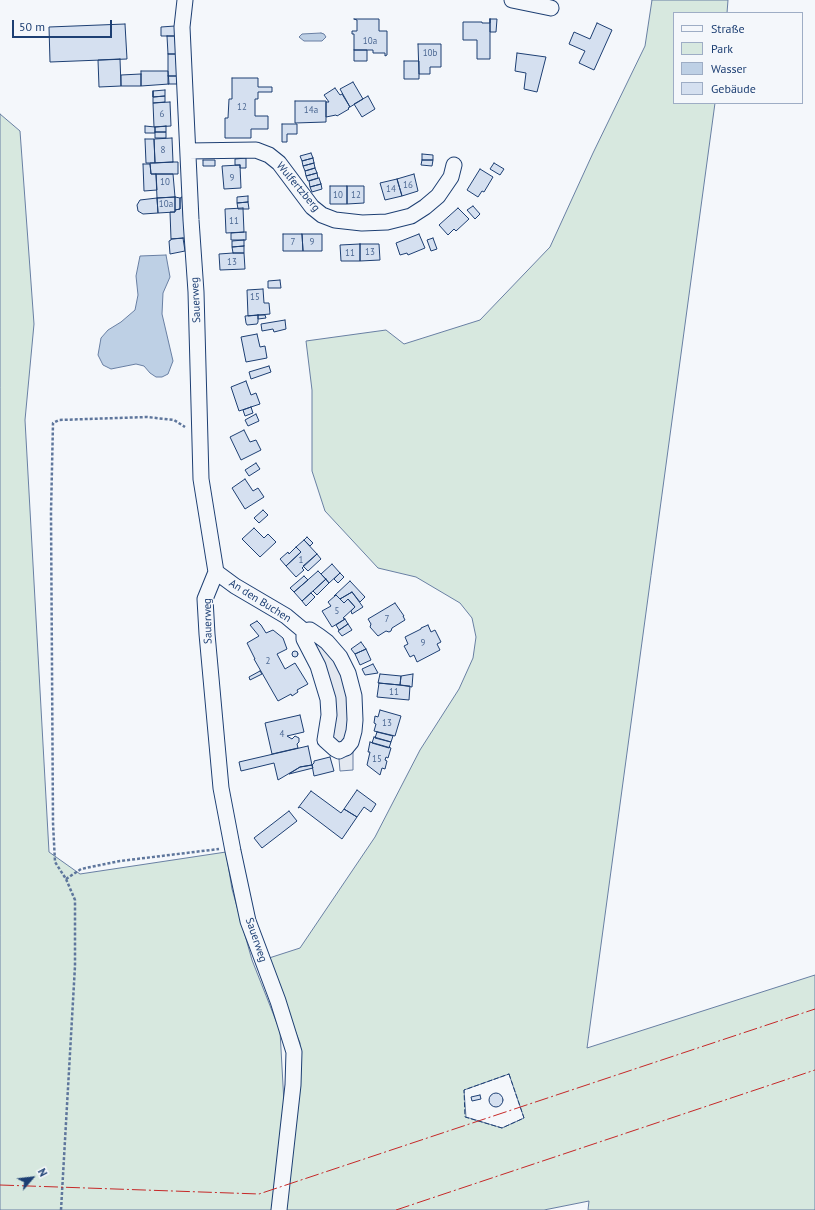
<!DOCTYPE html>
<meta charset="utf-8">
<style>
body{margin:0}
#map{position:relative;width:815px;height:1210px;overflow:hidden;background:#f4f7fb;font-family:"PT Sans",sans-serif}
canvas{display:block}
.legend{position:absolute;left:673px;top:12px;width:130px;height:92px;box-sizing:border-box;background:#f4f7fb;border:1px solid #9eadc5;margin:0;padding:5px 7px;list-style:none;font-size:12px;color:#1d3f73}
.legend li{display:flex;align-items:center;gap:8px;height:20px}
.legend b{width:20px;border:1px solid #9eadc5}
.north{position:absolute;left:12px;top:1158px;width:40px;height:40px;-webkit-text-stroke:3px #f4f7fb;paint-order:stroke;rotate:62deg;font-size:11px;font-weight:700;line-height:16px;text-align:center;color:#1d3f73}
.north::after{content:'';display:block;margin:auto;width:14px;height:18px;background:#1d3f73;clip-path:polygon(50% 0,100% 100%,50% 72%,0 100%)}
.scale{position:absolute;left:12px;top:20px;width:100px;height:18px;box-sizing:border-box;border:2px solid #1d3f73;border-top:0;padding-left:5px;font-size:12px;line-height:14px;white-space:nowrap;color:#1d3f73;-webkit-text-stroke:3px #f4f7fb;paint-order:stroke}
</style>
<div id="map">
<canvas width="815" height="1210"></canvas>
<ul class="legend">
<li><b style="height:5px;background:#f4f7fb"></b>Straße</li>
<li><b style="height:11px;background:#d7e8df"></b>Park</li>
<li><b style="height:11px;background:#bed0e5"></b>Wasser</li>
<li><b style="height:11px;background:#d5e0f0"></b>Gebäude</li>
</ul>
<div class="north">N</div>
<div class="scale">50 m</div>
</div>
<script>
const c = document.querySelector('canvas').getContext('2d');
c.lineJoin = 'round';
function fillPath(path, color) {
  c.fillStyle = color;
  c.fill(path, 'evenodd');
}
function shape(rows) {
  const path = new Path2D();
  for (const r of rows) {
    if (r.length === 3) {
      path.moveTo(r[0] + r[2], r[1]);
      path.arc(r[0], r[1], r[2], 0, 2 * Math.PI);
      continue;
    }
    path.moveTo(r[0], r[1]);
    for (let i = 2; i < r.length; i += 2) path.lineTo(r[i], r[i + 1]);
  }
  return path;
}
function stroke(path, color, width, dash) {
  c.strokeStyle = color;
  c.lineWidth = width;
  c.lineCap = dash ? 'butt' : 'round';
  c.setLineDash(dash || []);
  c.stroke(path);
}
function label(font, color, halo, rows, align = 'center') {
  c.font = font + ' "PT Sans",sans-serif';
  c.lineWidth = 3;
  c.setLineDash([]);
  c.textBaseline = 'middle';
  c.strokeStyle = halo;
  c.fillStyle = color;
  for (const [text, x, y, turn = 0] of rows) {
    c.save();
    c.translate(x, y);
    c.rotate((+turn || 0) * Math.PI / 180);
    c.textAlign = isNaN(turn) ? turn : align;
    if (halo) c.strokeText(text, 0, 0);
    c.fillText(text, 0, 0);
    c.restore();
  }
}
const green = shape([
 [652,0,728,0,727,13,674,13,674,103,715,103,587,1048,815,975,815,1210,588,1210,589,1201,544,1210,285,1210,294,1115,300,1043,266,959,300,948,375,837,420,750,459,689,473,658,476,637,472,618,460,603,416,577,378,568,325,511,312,471,312,390,306,341,386,330,404,344,480,320,550,247,593,153,645,46,652,0],
 [509,1074,524,1118,502,1128,466,1117,464,1090,509,1074],
 [0,114,20,131,34,324,25,420,49,852,80,874,226,852,232,889,252,960,280,1031,285,1121,273,1210,0,1210,0,114]
]);
fillPath(green, '#d7e8df');
stroke(green, '#687fa3', 1);
const parking = shape([
 [309,634,338,665,350,705,348,737,342,742,336,742,332,737,309,634],
 [353,748,353,770,340,771,339,759,353,748]
]);
fillPath(parking, '#e3e8f0');
stroke(parking, '#687fa3', 1);
const water = shape([
 [321,33,324,34,326,37,322,41,304,41,299,37,302,34,321,33],
 [166,255,170,277,163,293,162,314,173,361,168,374,162,377,156,377,150,373,144,366,136,364,111,369,103,365,98,355,101,338,108,330,121,322,135,310,138,295,136,276,140,256,166,255]
]);
fillPath(water, '#bed0e5');
stroke(water, '#687fa3', 1);
const building = shape([
 [354,19,379,19,379,31,387,31,387,55,385,56,385,53,373,53,373,50,354,50,354,34,352,34,352,31,357,31,357,20,354,19],
 [490,19,497,19,496,32,490,32,490,19],
 [490,19,490,59,477,59,477,40,463,40,463,22,482,22,482,23,490,23,490,19],
 [597,23,612,30,594,70,579,63,585,51,569,44,574,32,590,39,597,23],
 [125,24,127,59,50,62,49,27,125,24],
 [175,26,175,36,161,36,161,27,175,26],
 [167,36,175,36,176,54,168,54,167,36],
 [418,44,441,44,441,67,430,67,430,74,419,74,418,44],
 [354,50,367,50,367,61,354,61,354,50],
 [517,53,546,57,537,92,524,89,526,73,515,71,517,53],
 [168,54,176,54,177,76,168,76,168,54],
 [120,59,121,86,99,87,98,60,120,59],
 [404,61,419,61,419,79,404,79,404,61],
 [141,71,168,71,169,84,141,86,141,71],
 [141,74,141,86,121,86,121,75,141,74],
 [168,76,177,76,177,84,168,84,168,76],
 [232,78,258,78,258,87,272,87,272,92,258,92,258,99,255,99,255,116,268,116,268,129,251,129,251,138,225,138,225,118,228,118,229,99,232,99,232,78],
 [353,82,363,99,350,107,340,89,353,82],
 [335,88,340,95,342,94,350,107,348,108,349,109,337,116,336,115,326,117,326,102,329,102,324,95,335,88],
 [165,90,165,96,153,97,153,91,165,90],
 [153,91,153,97,165,96,165,102,153,103,153,91],
 [368,96,375,109,362,117,354,104,368,96],
 [295,101,326,101,326,122,295,123,295,101],
 [170,102,171,126,154,127,153,103,170,102],
 [282,124,297,124,297,134,287,134,287,142,282,142,282,124],
 [145,126,155,127,155,133,145,133,145,126],
 [166,126,166,132,155,132,155,127,166,126],
 [155,132,166,132,166,138,155,138,155,132],
 [172,138,173,162,155,163,154,139,172,138],
 [145,139,154,139,155,163,146,163,145,139],
 [311,153,313,158,302,161,300,156,311,153],
 [422,154,433,155,433,160,422,160,422,154],
 [246,158,246,168,240,168,240,165,235,165,235,159,246,158],
 [313,158,314,163,303,166,302,161,313,158],
 [203,160,215,160,215,166,203,166,203,160],
 [422,160,433,160,432,166,421,165,422,160],
 [173,162,178,162,178,174,151,174,150,163,173,162],
 [314,163,315,168,305,171,303,166,314,163],
 [494,163,504,169,500,175,490,169,494,163],
 [143,164,150,164,151,174,156,174,157,190,144,191,143,164],
 [240,165,241,188,224,189,222,166,240,165],
 [315,168,317,173,306,176,305,171,315,168],
 [480,169,493,177,484,192,482,191,478,197,467,190,480,169],
 [317,173,318,178,308,181,306,176,317,173],
 [156,174,173,174,175,197,157,198,156,174],
 [414,174,418,191,402,196,397,179,414,174],
 [319,178,321,184,310,187,309,181,319,178],
 [397,179,402,196,385,200,380,183,397,179],
 [321,184,322,189,312,192,310,187,321,184],
 [330,186,347,186,347,204,330,204,330,186],
 [347,186,364,186,364,203,347,204,347,186],
 [248,196,248,202,237,203,237,197,248,196],
 [175,197,180,198,180,209,175,210,175,197],
 [175,197,175,212,158,213,157,198,175,197],
 [182,197,185,238,171,239,170,212,175,212,175,210,180,209,180,198,182,197],
 [157,198,158,213,143,214,138,211,137,205,140,200,157,198],
 [248,202,249,209,238,209,237,203,248,202],
 [473,206,480,214,475,219,467,210,473,206],
 [243,208,244,232,226,233,225,209,243,208],
 [458,208,469,219,456,231,454,229,448,235,439,225,458,208],
 [246,232,246,240,231,240,231,233,246,232],
 [283,234,302,234,303,251,283,251,283,234],
 [302,234,322,234,322,251,303,251,302,234],
 [419,234,425,248,408,255,407,253,400,255,396,243,419,234],
 [183,238,185,251,170,254,169,241,171,240,171,239,183,238],
 [433,238,437,249,431,251,427,240,433,238],
 [244,240,244,246,232,247,232,241,244,240],
 [360,244,360,261,341,261,340,245,360,244],
 [360,244,379,244,380,260,360,261,360,244],
 [244,246,244,253,233,253,232,247,244,246],
 [233,253,244,253,245,269,220,270,219,254,233,253],
 [280,280,281,288,268,288,268,281,280,280],
 [263,289,264,303,269,303,270,314,248,316,247,290,263,289],
 [258,315,265,315,266,318,258,319,258,315],
 [258,315,258,322,257,324,247,325,246,323,245,316,258,315],
 [285,320,286,329,274,332,273,329,262,331,261,324,285,320],
 [257,334,260,347,265,346,267,358,246,362,241,337,257,334],
 [269,366,271,372,251,379,249,372,269,366],
 [246,381,251,395,256,393,260,404,239,411,231,387,246,381],
 [251,407,253,413,245,416,243,410,251,407],
 [256,414,259,421,248,426,245,420,256,414],
 [244,430,250,442,256,440,261,450,241,460,230,437,244,430],
 [256,463,260,469,249,476,245,470,256,463],
 [245,479,253,491,258,488,264,497,245,509,232,488,245,479],
 [263,510,268,515,259,523,254,518,263,510],
 [254,528,264,538,268,534,276,542,260,557,242,539,254,528],
 [307,537,313,543,310,546,304,540,307,537],
 [304,540,317,554,302,568,304,570,296,577,286,566,301,552,296,547,304,540],
 [296,547,301,552,286,566,280,559,288,552,289,554,296,547],
 [317,554,321,559,308,571,303,566,317,554],
 [332,564,340,573,329,583,321,574,332,564],
 [318,571,326,579,302,601,294,592,318,571],
 [340,573,344,577,338,583,334,579,340,573],
 [304,576,308,580,294,592,290,588,304,576],
 [326,579,329,583,317,595,313,591,326,579],
 [350,581,365,597,360,602,352,592,340,599,336,595,334,596,350,581],
 [352,592,363,607,352,614,351,611,355,607,348,599,344,603,340,599,352,592],
 [311,593,315,597,306,606,302,601,311,593],
 [336,595,344,603,348,599,355,607,343,618,345,619,332,627,322,611,331,606,328,602,336,595],
 [395,603,404,616,403,616,405,620,392,628,391,631,389,632,386,631,378,636,370,627,371,624,368,619,395,603],
 [345,619,348,624,339,630,336,625,345,619],
 [257,621,261,625,266,633,273,630,283,638,287,649,277,654,285,669,295,663,308,684,297,690,298,692,292,696,291,694,278,701,254,659,255,659,247,643,259,636,250,625,257,621],
 [348,624,352,630,342,636,338,631,348,624],
 [428,625,431,632,435,630,441,642,437,644,440,650,417,662,414,655,410,657,404,646,408,644,405,637,421,629,421,628,428,625],
 [361,642,366,649,355,654,351,649,361,642],
 [366,649,371,660,360,665,355,654,366,649],
 [295,654,3],
 [373,664,378,673,365,675,362,669,373,664],
 [260,671,262,674,250,680,249,677,260,671],
 [380,674,401,676,400,685,378,683,380,674],
 [413,674,412,687,400,685,401,676,413,674],
 [379,683,410,686,409,700,377,697,379,683],
 [380,710,401,716,395,736,374,731,376,724,374,723,375,716,378,717,380,710],
 [300,715,304,732,287,736,292,739,295,736,299,738,299,742,297,744,298,748,272,754,265,723,300,715],
 [377,732,393,736,391,742,375,738,377,732],
 [374,737,391,742,389,748,372,743,374,737],
 [370,742,391,748,388,758,386,757,385,760,387,761,385,769,382,768,380,775,367,765,370,752,368,752,370,742],
 [308,746,312,765,300,767,278,780,274,763,241,771,239,762,308,746],
 [330,757,334,771,314,776,312,765,314,763,314,761,330,757],
 [312,765,313,768,289,774,300,767,312,765],
 [357,790,376,804,371,812,364,807,357,817,344,809,357,790],
 [311,791,341,813,344,809,357,817,342,839,300,807,298,808,311,791],
 [289,811,297,821,262,848,254,838,289,811],
 [496,1100,7],
 [480,1095,481,1099,472,1101,471,1097,480,1095]
]);
fillPath(building, '#d5e0f0');
stroke(building, '#1d3f73', 1);
const minor = shape([
 [185,0,182,27,191,220,196,292,201,479,216,572,205,599,207,634,221,788,233,851,248,921,278,1001,294,1052,293,1085,279,1210],
 [512,0,551,8],
 [188,151,256,150,269,155,279,163,312,207,322,215,335,220,362,223,387,222,411,216,425,207,438,196,451,177,454,165],
 [216,572,235,586,286,616,304,631,310,630,319,636,327,642,340,657,348,673,354,696,355,720,354,731,351,742,346,748,343,749,339,751,335,749,325,740,329,715,328,699,318,666,304,639,304,631]
]);
stroke(minor, '#1d3f73', 17);
stroke(shape([
 [66,879,81,869,120,861,219,849],
 [61,1210,75,966,75,900,66,879,55,862,53,823,51,513,53,423,59,420,147,417,174,420,185,427]
]), '#5e769c', 2.5, [3, 2]);
stroke(minor, '#f4f7fb', 15);
stroke(shape([
 [509,1074,524,1118,502,1128,465,1117,464,1090,509,1074]
]), '#1d3f73', 1, [5, 2]);
stroke(shape([
 [0,1185,259,1194,815,1009],
 [396,1210,815,1070]
]), '#c62828', 1, [14, 3, 2, 3]);
label('9px', '#4b6792', null, [
 ["10a",370,41],
 ["10b",430,53],
 ["12",242,107],
 ["14a",311,110],
 ["6",162,114],
 ["8",163,150],
 ["9",232,178],
 ["10",165,182],
 ["16",408,185],
 ["14",391,189],
 ["10",338,195],
 ["12",356,195],
 ["10a",166,204],
 ["11",234,221],
 ["7",293,242],
 ["9",312,242],
 ["13",370,252],
 ["11",350,253],
 ["13",232,262],
 ["15",255,297],
 ["1",301,560],
 ["5",337,611],
 ["7",387,619],
 ["9",423,643],
 ["2",268,661],
 ["11",394,692],
 ["13",387,723],
 ["4",282,734],
 ["15",377,759]
]);
label('11px', '#1d3f73', '#f4f7fb', [
 ["Wulfertzberg",298,187,50],
 ["Sauerweg",196,300,-93],
 ["An den Buchen",260,601,32],
 ["Sauerweg",208,621,-91],
 ["Sauerweg",256,940,71]
]);
</script>
